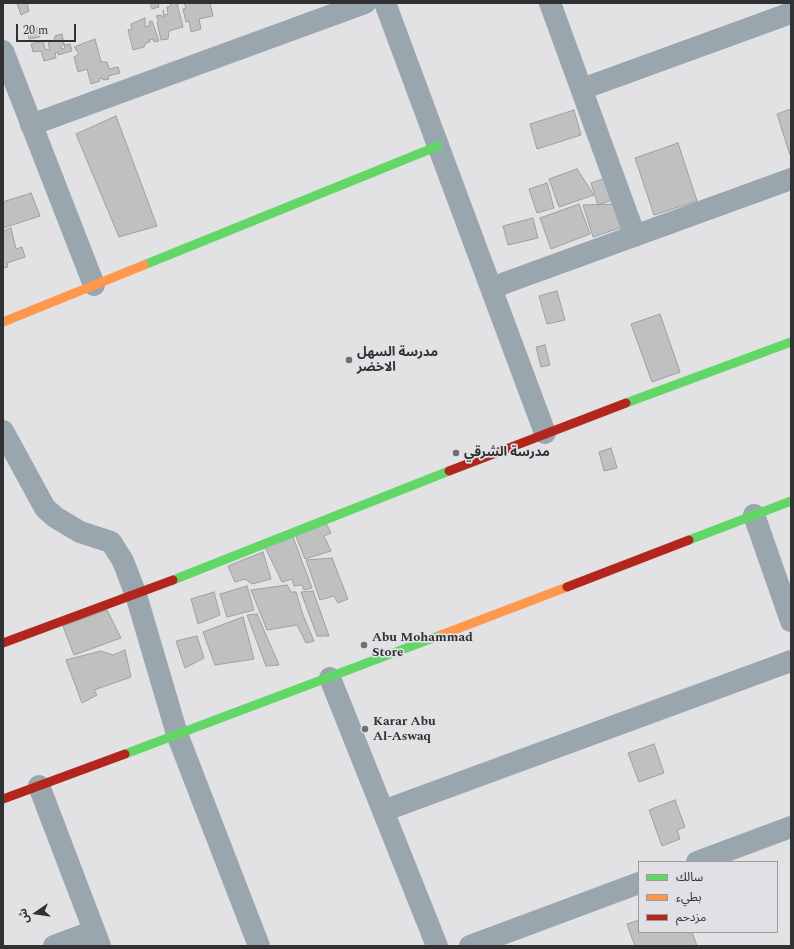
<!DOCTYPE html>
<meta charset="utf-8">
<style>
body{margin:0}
#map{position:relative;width:794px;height:949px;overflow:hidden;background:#e2e1e3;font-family:Spectral,"Noto Sans Arabic",serif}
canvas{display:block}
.frame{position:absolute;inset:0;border:4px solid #313032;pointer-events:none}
.legend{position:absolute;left:638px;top:861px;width:140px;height:72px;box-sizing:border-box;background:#e1e0e4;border:1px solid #9b9a9d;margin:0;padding:5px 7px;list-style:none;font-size:12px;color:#313032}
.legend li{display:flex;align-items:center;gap:8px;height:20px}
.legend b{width:20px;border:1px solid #9b9a9d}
.north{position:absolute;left:16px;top:893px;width:40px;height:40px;-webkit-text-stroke:3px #e1e0e4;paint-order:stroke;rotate:257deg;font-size:11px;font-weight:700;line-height:16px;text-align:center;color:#313032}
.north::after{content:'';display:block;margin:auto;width:14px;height:18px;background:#313032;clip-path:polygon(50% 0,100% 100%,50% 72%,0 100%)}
.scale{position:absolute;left:16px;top:24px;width:60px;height:18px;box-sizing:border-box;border:2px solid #313032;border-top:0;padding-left:5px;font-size:12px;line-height:14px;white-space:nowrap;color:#313032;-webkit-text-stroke:3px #e1e0e4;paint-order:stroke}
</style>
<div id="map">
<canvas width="794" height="949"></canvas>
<div class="frame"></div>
<ul class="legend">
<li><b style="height:5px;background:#63d668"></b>سالك</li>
<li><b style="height:5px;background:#ff974d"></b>بطيء</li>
<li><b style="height:5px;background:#b3261e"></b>مزدحم</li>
</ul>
<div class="north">ش</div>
<div class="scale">20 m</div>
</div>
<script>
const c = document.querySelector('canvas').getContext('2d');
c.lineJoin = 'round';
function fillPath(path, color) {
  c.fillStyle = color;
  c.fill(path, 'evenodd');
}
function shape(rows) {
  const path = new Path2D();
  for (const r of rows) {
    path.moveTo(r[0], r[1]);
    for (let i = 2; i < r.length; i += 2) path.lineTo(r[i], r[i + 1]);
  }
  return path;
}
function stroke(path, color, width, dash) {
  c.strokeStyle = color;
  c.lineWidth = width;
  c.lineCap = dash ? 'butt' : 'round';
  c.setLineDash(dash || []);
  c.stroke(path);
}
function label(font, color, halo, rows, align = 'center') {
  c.font = font + ' Spectral,"Noto Sans Arabic",serif';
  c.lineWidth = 3.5;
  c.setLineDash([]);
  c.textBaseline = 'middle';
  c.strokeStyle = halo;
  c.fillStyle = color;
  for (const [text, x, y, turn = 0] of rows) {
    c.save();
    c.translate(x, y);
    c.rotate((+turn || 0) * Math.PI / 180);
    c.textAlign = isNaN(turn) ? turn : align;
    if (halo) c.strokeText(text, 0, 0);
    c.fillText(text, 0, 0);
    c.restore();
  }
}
const building = shape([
 [17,3,27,3,29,11,21,15,17,3],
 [150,3,158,3,159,7,152,9,150,3],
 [170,3,177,3,183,27,169,31,168,39,161,40,157,22,159,21,156,16,161,15,162,17,164,17,163,10,164,15,168,14,167,7,171,6,170,3],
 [184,3,210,3,213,16,199,19,201,29,191,32,189,21,186,22,183,9,186,8,184,3],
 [145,18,145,27,150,25,149,22,152,21,159,41,154,42,153,39,149,40,150,42,146,43,144,47,133,50,128,30,132,29,131,24,145,18],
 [38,28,40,37,29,39,28,32,38,28],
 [62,34,64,44,61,46,61,49,65,48,64,45,70,44,72,51,58,55,58,52,55,53,56,58,44,61,41,51,33,52,31,44,43,41,45,49,50,50,48,43,54,40,55,36,62,34],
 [95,39,101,62,107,62,109,69,118,67,120,73,108,76,109,79,103,80,102,78,99,79,100,81,91,84,87,69,78,72,74,57,79,54,74,47,95,39],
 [791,109,791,155,790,155,777,114,791,109],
 [574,110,581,135,537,149,530,124,574,110],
 [116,116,157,226,119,237,76,134,116,116],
 [678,143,697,201,654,215,635,158,678,143],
 [577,169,594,195,559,207,549,179,577,169],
 [611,176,618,198,598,205,591,183,611,176],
 [547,183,554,208,537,213,529,189,547,183],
 [31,193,40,216,3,228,3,202,31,193],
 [579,204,590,234,551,249,540,218,579,204],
 [618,204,626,226,593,237,583,205,618,204],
 [533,218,538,238,508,245,503,226,533,218],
 [11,228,16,249,22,247,25,257,7,263,8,267,3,268,3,231,11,228],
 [557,291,565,320,547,324,539,296,557,291],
 [660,314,680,372,652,382,631,324,660,314],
 [545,345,550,365,541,367,536,347,545,345],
 [611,448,617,468,604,471,599,452,611,448],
 [325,521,331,533,324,536,331,551,305,559,295,534,325,521],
 [293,537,312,588,304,590,302,585,294,586,292,579,282,582,265,547,293,537],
 [263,552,271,579,252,584,245,579,235,582,228,566,263,552],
 [332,558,348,599,338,603,334,596,320,600,306,560,332,558],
 [287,585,291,592,296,592,303,615,314,641,306,643,297,625,267,630,251,590,287,585],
 [247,586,254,610,227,617,220,594,247,586],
 [313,591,329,636,317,636,301,592,313,591],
 [214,592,220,615,198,624,191,599,214,592],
 [107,610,121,638,74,655,63,626,107,610],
 [257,614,279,665,266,666,247,615,257,614],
 [243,617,254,659,215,665,203,632,243,617],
 [197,636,204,658,185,668,176,641,197,636],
 [125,650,131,677,94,690,97,695,82,703,66,660,101,651,113,655,125,650],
 [654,744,664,773,639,782,628,753,654,744],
 [675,800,685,827,677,830,680,839,662,846,649,810,675,800],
 [639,920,639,932,692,932,697,946,635,946,627,924,639,920]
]);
fillPath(building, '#c1c0c0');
stroke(building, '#a09f9f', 1);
stroke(shape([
 [385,3,545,433],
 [550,3,635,236],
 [3,51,94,285],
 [582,89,791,13],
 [31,125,365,3],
 [491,288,791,179],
 [3,431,45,508,55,517,80,532,111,542,123,561,136,595,177,734,259,946],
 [754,515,791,621],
 [330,678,437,946],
 [39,786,100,946],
 [383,811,791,661],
 [697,862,791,827],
 [54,946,94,931],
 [470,946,639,883]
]), '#99a6ad', 22);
stroke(shape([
 [144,265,438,146],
 [626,403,791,342],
 [689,540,791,501],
 [173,580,449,471],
 [125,754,441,635]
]), '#63d668', 9);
stroke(shape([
 [3,322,144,265],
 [441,635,567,587]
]), '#ff974d', 9);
stroke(shape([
 [449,471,626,403],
 [567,587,689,540],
 [3,643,173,580],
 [3,799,125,754]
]), '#b3261e', 9);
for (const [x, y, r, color] of [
 [349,360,4,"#6f6e70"],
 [456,453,4,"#6f6e70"],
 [364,645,4,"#6f6e70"],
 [365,729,4,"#6f6e70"]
]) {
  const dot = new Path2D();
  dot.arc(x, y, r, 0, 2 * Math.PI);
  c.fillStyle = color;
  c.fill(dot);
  stroke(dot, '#e1e0e4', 1.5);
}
label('bold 13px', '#313032', '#e1e0e4', [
 ["مدرسة السهل",357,353],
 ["الاخضر",357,368],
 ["مدرسة الشرقي",464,453],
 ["Abu Mohammad",372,638],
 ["Store",372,653],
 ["Karar Abu",373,722],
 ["Al-Aswaq",373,737]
], 'left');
</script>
